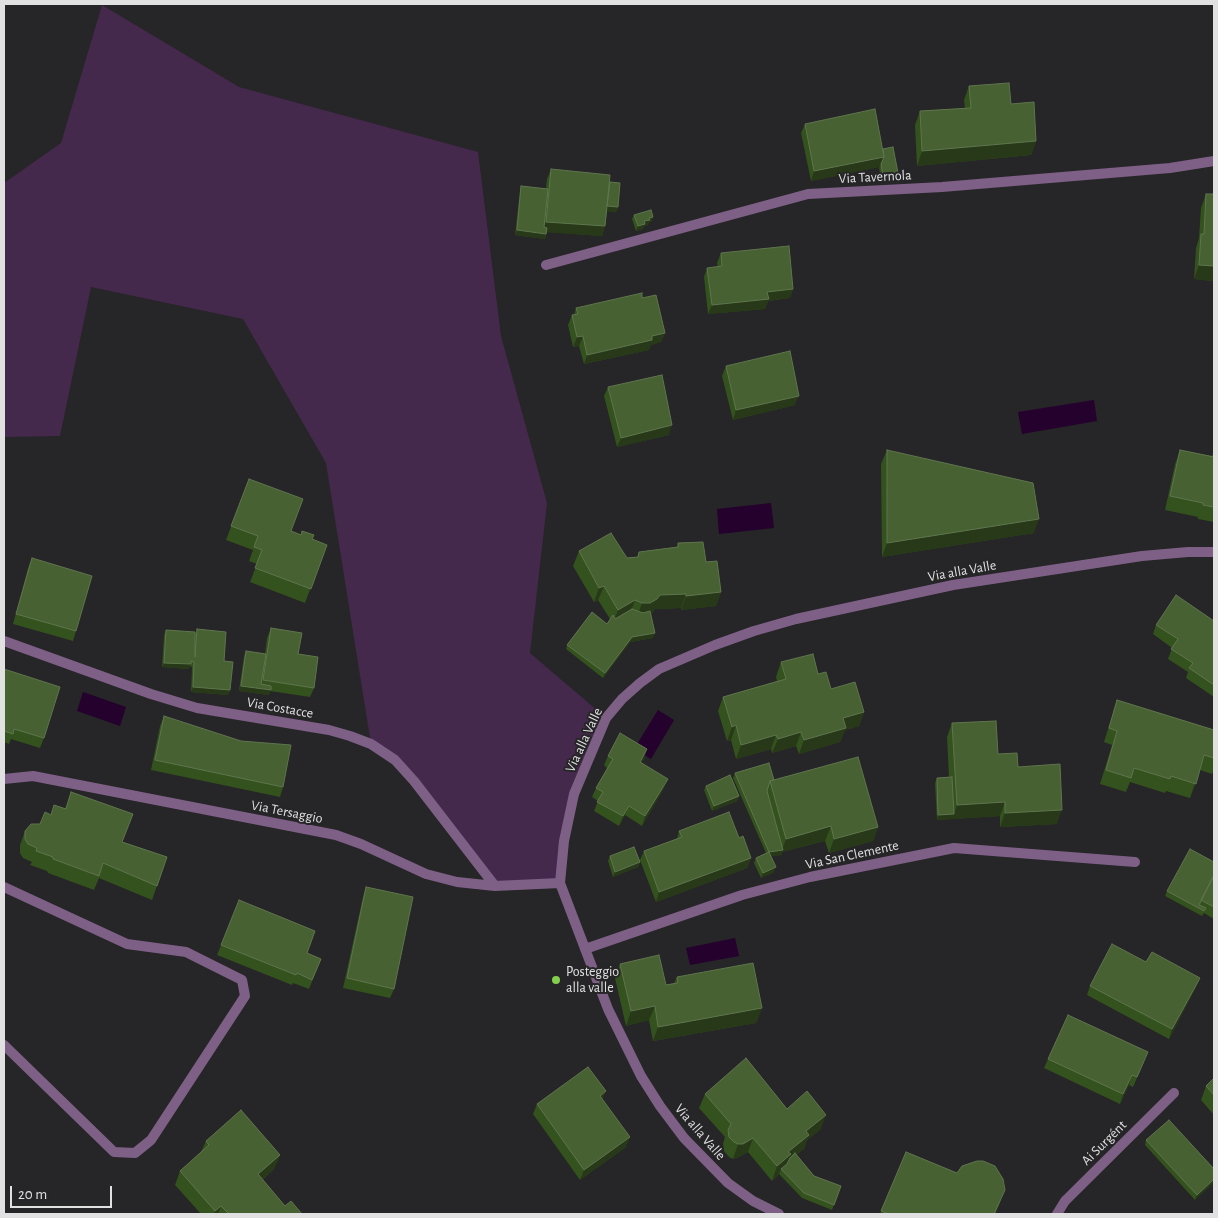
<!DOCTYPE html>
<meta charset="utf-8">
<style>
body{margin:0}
#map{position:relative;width:1218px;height:1218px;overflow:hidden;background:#262527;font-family:"Alegreya Sans",sans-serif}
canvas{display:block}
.frame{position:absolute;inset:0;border:5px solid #e2e1e2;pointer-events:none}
.scale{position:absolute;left:10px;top:1186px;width:102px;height:22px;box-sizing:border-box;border:2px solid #e2e1e2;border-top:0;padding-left:6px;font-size:15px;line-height:18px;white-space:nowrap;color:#e2e1e2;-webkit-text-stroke:4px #262527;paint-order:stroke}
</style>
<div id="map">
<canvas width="1218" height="1218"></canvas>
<div class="frame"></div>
<div class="scale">20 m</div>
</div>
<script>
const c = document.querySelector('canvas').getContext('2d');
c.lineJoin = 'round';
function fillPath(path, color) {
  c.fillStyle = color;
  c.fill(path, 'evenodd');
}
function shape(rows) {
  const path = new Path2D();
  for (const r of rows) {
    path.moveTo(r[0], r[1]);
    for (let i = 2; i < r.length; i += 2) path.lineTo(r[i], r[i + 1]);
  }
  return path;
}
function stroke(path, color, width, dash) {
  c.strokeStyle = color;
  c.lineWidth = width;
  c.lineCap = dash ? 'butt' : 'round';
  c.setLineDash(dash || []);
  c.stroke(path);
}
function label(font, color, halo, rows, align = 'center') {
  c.font = font + ' "Alegreya Sans",sans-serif';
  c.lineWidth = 4;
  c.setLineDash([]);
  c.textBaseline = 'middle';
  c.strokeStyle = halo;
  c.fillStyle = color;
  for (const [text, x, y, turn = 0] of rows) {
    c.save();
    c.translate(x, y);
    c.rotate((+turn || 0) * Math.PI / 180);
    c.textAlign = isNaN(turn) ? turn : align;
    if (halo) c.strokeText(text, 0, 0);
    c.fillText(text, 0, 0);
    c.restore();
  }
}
fillPath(shape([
 [102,5,239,87,478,152,501,336,547,503,530,653,606,718,574,794,560,883,495,886,414,781,371,744,326,463,243,319,91,287,60,436,4,437,4,183,61,143]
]), '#45294d');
fillPath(shape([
 [1094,400,1097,421,1022,434,1018,412],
 [771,503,774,528,719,534,717,509],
 [83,692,126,707,120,726,77,711],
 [658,710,674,720,651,759,634,749],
 [735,938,739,956,690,965,686,948]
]), '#25012e');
stroke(shape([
 [4,887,127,944,186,952,242,980,245,996,151,1140,135,1153,114,1152,4,1045],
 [1057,1214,1065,1201,1174,1093]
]), '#7e6087', 10);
stroke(shape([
 [546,265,808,194,942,187,1170,168,1214,161],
 [4,641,151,694,197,708,329,730,350,736,371,744,395,760,414,781,495,886],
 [4,779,33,776,336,835,361,844,426,874,457,882,495,886,560,883],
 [585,949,742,895,810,877,954,848,1135,862],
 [779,1214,753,1201,728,1183,684,1138,660,1106,641,1076,608,1009,560,883,564,841,574,794,606,718,622,699,640,683,659,669,715,645,754,631,796,619,953,585,1142,556,1188,552,1214,552]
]), '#7e6087', 10);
fillPath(shape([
 [969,86,1011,104,1036,141,1031,155,917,166,915,125,920,111,965,108,964,100],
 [805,124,883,149,897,178,881,181,879,167,811,181,801,133],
 [551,169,610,182,618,207,616,212,607,211,605,226,602,236,547,232,545,239,515,235,520,191,521,186,546,189,547,179],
 [1206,194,1214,194,1214,289,1213,289,1213,281,1194,279,1196,248,1199,238,1201,208],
 [634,215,653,217,651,222,649,222,648,225,644,226,643,229,636,231,632,219],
 [721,253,793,289,790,298,768,301,765,309,708,314,704,277,707,268,718,267,717,263],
 [642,298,665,333,661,342,651,345,649,350,584,364,579,346,573,347,568,325,572,315,574,315,576,308],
 [726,366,795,405,733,420,722,376],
 [608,387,669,435,617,447,604,396],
 [887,450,1034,533,882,557,881,464],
 [1180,450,1212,456,1214,450,1214,522,1198,519,1198,517,1165,510,1175,464],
 [249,479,291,531,327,545,305,603,250,582,257,564,249,561,253,550,226,540],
 [678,543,706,562,721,592,716,606,681,610,681,608,655,609,651,614,655,633,653,638,630,642,603,678,566,649,567,645,607,624,610,619,598,600,594,602,573,566,579,551,627,558,637,557,639,552,677,547],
 [32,558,76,631,73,641,13,624,28,568],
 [1214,621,1214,697,1186,678,1188,672,1168,659,1172,648,1153,634,1156,625],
 [271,628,298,654,314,688,310,697,270,691,269,695,239,691,244,656,246,651,265,654,267,638],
 [197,629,224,661,230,690,228,695,191,692,192,667,190,666,189,669,162,667,164,635,166,630,195,634],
 [781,662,818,674,831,689,864,712,859,726,845,730,840,742,799,754,796,746,772,753,771,749,736,759,731,740,727,741,718,711,723,697,777,681,776,677],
 [4,669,44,738,40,748,11,739,9,744,4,742],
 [1117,700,1214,730,1214,769,1212,774,1200,770,1190,798,1166,791,1165,793,1130,782,1126,792,1100,784,1112,745,1104,742],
 [164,716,283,787,280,797,151,770,160,726],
 [952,723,1018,767,1057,824,1000,827,1000,816,937,820,935,783,937,778,949,777,947,737],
 [608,756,644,759,641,763,664,788,642,826,625,815,619,826,594,811,598,801,592,797,596,788,607,768,604,765],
 [735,773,774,780,878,827,873,841,829,853,825,841,782,852,782,855,771,856,774,872,761,878,754,863,756,858,766,853,733,778],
 [706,786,739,796,737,801,712,811,704,790],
 [71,792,123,842,167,857,152,900,99,878,94,890,48,873,47,871,30,865,32,862,23,858,20,853,20,845,25,831,40,824,51,815,65,809],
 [679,831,751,858,747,868,656,902,640,860,644,851,677,839],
 [610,856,640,862,638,867,613,877,608,861],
 [1214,862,1214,919,1204,913,1202,916,1165,896,1167,891],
 [366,887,394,989,390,998,343,988,363,897],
 [221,945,307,953,321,959,309,989,293,983,292,985,217,955],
 [1146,962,1200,978,1196,987,1169,1039,1087,995,1090,986],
 [620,964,666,985,674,983,677,977,762,1008,756,1023,653,1041,649,1020,626,1026,615,978],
 [1048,1059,1144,1062,1133,1087,1129,1085,1120,1104,1044,1068],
 [1214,1078,1214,1115,1201,1100,1206,1086],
 [705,1094,787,1109,821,1129,807,1140,804,1149,796,1155,814,1176,841,1186,832,1210,802,1198,779,1174,772,1181,748,1152,737,1158,733,1159,729,1157,724,1151,723,1144,725,1137,699,1108],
 [603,1100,626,1147,580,1180,533,1114,537,1104],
 [1146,1140,1214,1169,1195,1200,1145,1145],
 [206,1141,280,1155,274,1169,262,1180,285,1206,302,1214,201,1214,175,1185,180,1171,201,1152],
 [906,1152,957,1173,1001,1200,995,1214,880,1214]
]), '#34521d');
fillPath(shape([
 [1036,141,1031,155,917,166,922,151],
 [884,157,880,167,811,181,814,171],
 [898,173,897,178,881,181,883,176],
 [606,206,618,207,616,212,604,211],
 [653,217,651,222,649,222,648,225,644,226,643,229,636,231,638,226,649,218],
 [546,222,605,226,602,236,542,232],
 [517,230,546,234,545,239,515,235],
 [1199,265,1214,266,1214,277,1213,281,1194,279],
 [793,289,790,298,768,301,765,309,708,314,712,305,767,292],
 [665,333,661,342,651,345,649,350,584,364,587,355,652,336],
 [583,336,579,346,573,347,577,337],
 [799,396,795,405,733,420,736,410],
 [672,425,669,435,617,447,621,438],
 [1039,519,1034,533,882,557,887,543],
 [604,586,598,600,594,602,599,588],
 [721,592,716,606,681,610,686,596],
 [686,594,681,608,655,609,652,613,645,617,637,617,642,603,660,595],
 [635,600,630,614,613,624,618,610],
 [655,633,653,638,630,642,603,678,605,673,632,637],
 [164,663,191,664,189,669,162,667],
 [241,686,271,690,269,695,239,691],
 [193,687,230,690,228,695,191,692],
 [864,712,859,726,845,730,840,742,799,754,804,740,843,718],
 [736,725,731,740,727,741,732,727],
 [801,732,796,746,772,753,778,739],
 [776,735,771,749,736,759,741,745],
 [647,749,644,759,636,772,640,762],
 [668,779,664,788,642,826,645,816],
 [739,796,737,801,712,811,714,806],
 [1005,802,1000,816,937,820,938,815,954,814,957,805],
 [629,806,625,815,619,826,623,816],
 [1062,810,1057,824,1000,827,1005,813],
 [831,826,825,841,782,852,782,855,767,857,769,852,782,850,786,839],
 [878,827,873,841,829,853,834,839],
 [751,858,747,868,656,902,659,892],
 [640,862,638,867,613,877,615,872],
 [776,867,774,872,761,878,763,873],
 [1200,978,1196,987,1169,1039,1172,1029],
 [655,1006,649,1020,626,1026,631,1011],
 [762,1008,756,1023,653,1041,658,1027],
 [1132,1075,1129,1085,1120,1104,1123,1094],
 [606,1091,602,1101,600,1096],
 [826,1115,821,1129,807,1140,804,1149,788,1162,786,1168,781,1169,779,1174,772,1181,777,1166,788,1152,806,1131],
 [630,1137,626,1147,580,1180,584,1170],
 [753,1138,748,1152,737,1158,733,1159,738,1144],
 [280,1155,274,1169,252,1188,258,1174],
 [1214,1179,1214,1183,1195,1200,1197,1195],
 [221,1206,218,1214,214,1214,215,1211]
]), '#273918');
const building = shape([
 [1009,83,1011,104,1034,102,1036,141,922,151,920,111,971,108,969,86,1009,83],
 [875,109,884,157,814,171,805,124,875,109],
 [893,147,898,173,883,176,881,164,884,157,883,149,893,147],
 [551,169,610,175,605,226,546,222,551,169],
 [610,182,620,183,618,207,607,206,610,182],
 [521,186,548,189,544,227,547,228,546,234,517,230,521,186],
 [1206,194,1214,194,1214,266,1199,265,1201,234,1204,234,1206,194],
 [651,210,653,217,649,218,650,220,644,221,645,224,638,226,634,215,651,210],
 [789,246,793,289,767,292,769,299,712,305,707,268,722,266,721,253,789,246],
 [642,293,642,298,656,295,665,333,652,336,652,340,587,355,583,336,577,337,572,315,578,314,576,308,642,293],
 [790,351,799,396,736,410,726,366,790,351],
 [662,375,672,425,621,438,608,387,662,375],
 [887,450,1033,483,1039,519,887,543,887,450],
 [1180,450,1214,457,1214,455,1214,507,1203,505,1203,503,1170,496,1180,450],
 [249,479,303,499,291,531,301,535,302,531,314,535,312,539,327,545,311,589,255,568,262,550,254,547,258,536,231,526,249,479],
 [611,533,627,558,638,557,639,552,678,547,678,543,703,542,706,562,717,561,721,592,686,596,686,594,660,595,657,599,650,603,642,603,635,600,618,610,604,586,599,588,579,551,611,533],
 [32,558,92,576,76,631,16,614,32,558],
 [1176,595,1214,621,1214,685,1189,668,1193,663,1171,649,1178,639,1156,625,1176,595],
 [632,609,643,613,650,611,655,633,632,637,605,673,567,645,592,612,607,624,613,615,615,619,632,609],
 [271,628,302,633,298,654,318,657,314,688,263,680,271,628],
 [197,629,226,632,224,661,233,662,230,690,193,687,194,662,191,661,191,664,164,663,166,630,195,632,195,657,197,629],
 [246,651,266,654,261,684,271,686,271,690,241,686,246,651],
 [813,654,818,674,826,672,831,689,855,682,864,712,843,718,846,728,804,740,801,732,778,739,776,735,741,745,736,725,732,727,723,697,786,679,781,662,813,654],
 [4,669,60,687,44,738,14,729,13,734,4,731,4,669],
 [1117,700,1214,730,1214,758,1204,755,1196,784,1171,776,1170,779,1134,768,1131,778,1106,770,1117,731,1109,728,1117,700],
 [164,716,241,741,291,745,283,787,155,760,164,716],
 [996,721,998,754,1017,753,1018,767,1060,764,1062,810,1005,813,1005,802,957,805,952,723,996,721],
 [620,733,647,749,640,762,668,779,645,816,629,806,623,816,597,802,603,792,596,788,613,759,608,756,620,733],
 [858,757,878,827,834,839,831,826,786,839,770,781,858,757],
 [769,763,774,780,770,781,767,791,783,850,769,852,735,773,769,763],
 [730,775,739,796,714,806,706,786,730,775],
 [952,777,954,814,938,815,937,778,952,777],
 [71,792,133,814,122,842,167,857,157,886,103,863,99,876,53,859,53,857,36,851,37,848,28,844,25,839,25,831,31,824,40,824,45,812,51,815,54,805,66,809,71,792],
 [729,812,739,838,743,836,751,858,659,892,644,851,682,837,679,831,729,812],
 [634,847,640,862,615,872,610,856,634,847],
 [1190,849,1214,862,1214,875,1199,905,1206,908,1204,911,1167,891,1190,849],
 [769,852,776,867,763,873,756,858,769,852],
 [1214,875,1214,907,1201,900,1214,875],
 [366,887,413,897,394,989,347,978,366,887],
 [239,900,315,931,307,953,321,959,312,980,297,973,296,975,221,945,239,900],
 [1112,944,1146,962,1152,952,1200,978,1172,1029,1090,986,1112,944],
 [659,955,666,985,678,983,677,977,753,963,762,1008,658,1027,655,1006,631,1011,620,964,659,955],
 [1068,1015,1148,1052,1137,1077,1132,1075,1123,1094,1048,1059,1068,1015],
 [746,1058,787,1109,807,1091,826,1115,806,1131,809,1135,788,1152,791,1154,777,1166,753,1138,743,1144,738,1144,734,1142,729,1137,728,1130,731,1124,705,1094,746,1058],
 [588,1067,606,1091,600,1096,630,1137,584,1170,537,1104,588,1067],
 [1214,1078,1214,1095,1206,1086,1214,1078],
 [241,1110,280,1155,258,1174,285,1206,291,1201,302,1214,229,1214,221,1206,215,1211,180,1171,209,1145,206,1141,241,1110],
 [1169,1120,1214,1169,1214,1179,1197,1195,1146,1140,1169,1120],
 [906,1152,957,1173,962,1166,977,1161,983,1161,995,1166,1003,1179,1005,1190,994,1214,889,1214,881,1211,906,1152],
 [795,1153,814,1176,841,1186,834,1205,804,1193,781,1169,787,1164,790,1158,795,1153]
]);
fillPath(building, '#476132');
stroke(building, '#5f754e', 1);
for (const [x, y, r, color] of [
 [556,980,5,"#84d04e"]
]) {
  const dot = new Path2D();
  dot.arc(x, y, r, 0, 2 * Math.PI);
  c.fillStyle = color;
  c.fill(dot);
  stroke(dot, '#262527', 2);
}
label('14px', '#e2e1e2', '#262527', [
 ["Via Tavernola",875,177,-3],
 ["Via alla Valle",962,571,-10],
 ["Via Costacce",280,708,10],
 ["Via alla Valle",584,740,-65],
 ["Via Tersaggio",287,812,11],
 ["Via San Clemente",852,855,-12],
 ["Via alla Valle",700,1132,49],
 ["Ai Surgént",1104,1143,-45]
]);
label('14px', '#e2e1e2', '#262527', [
 ["Posteggio",566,972],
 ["alla valle",566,988]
], 'left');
</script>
